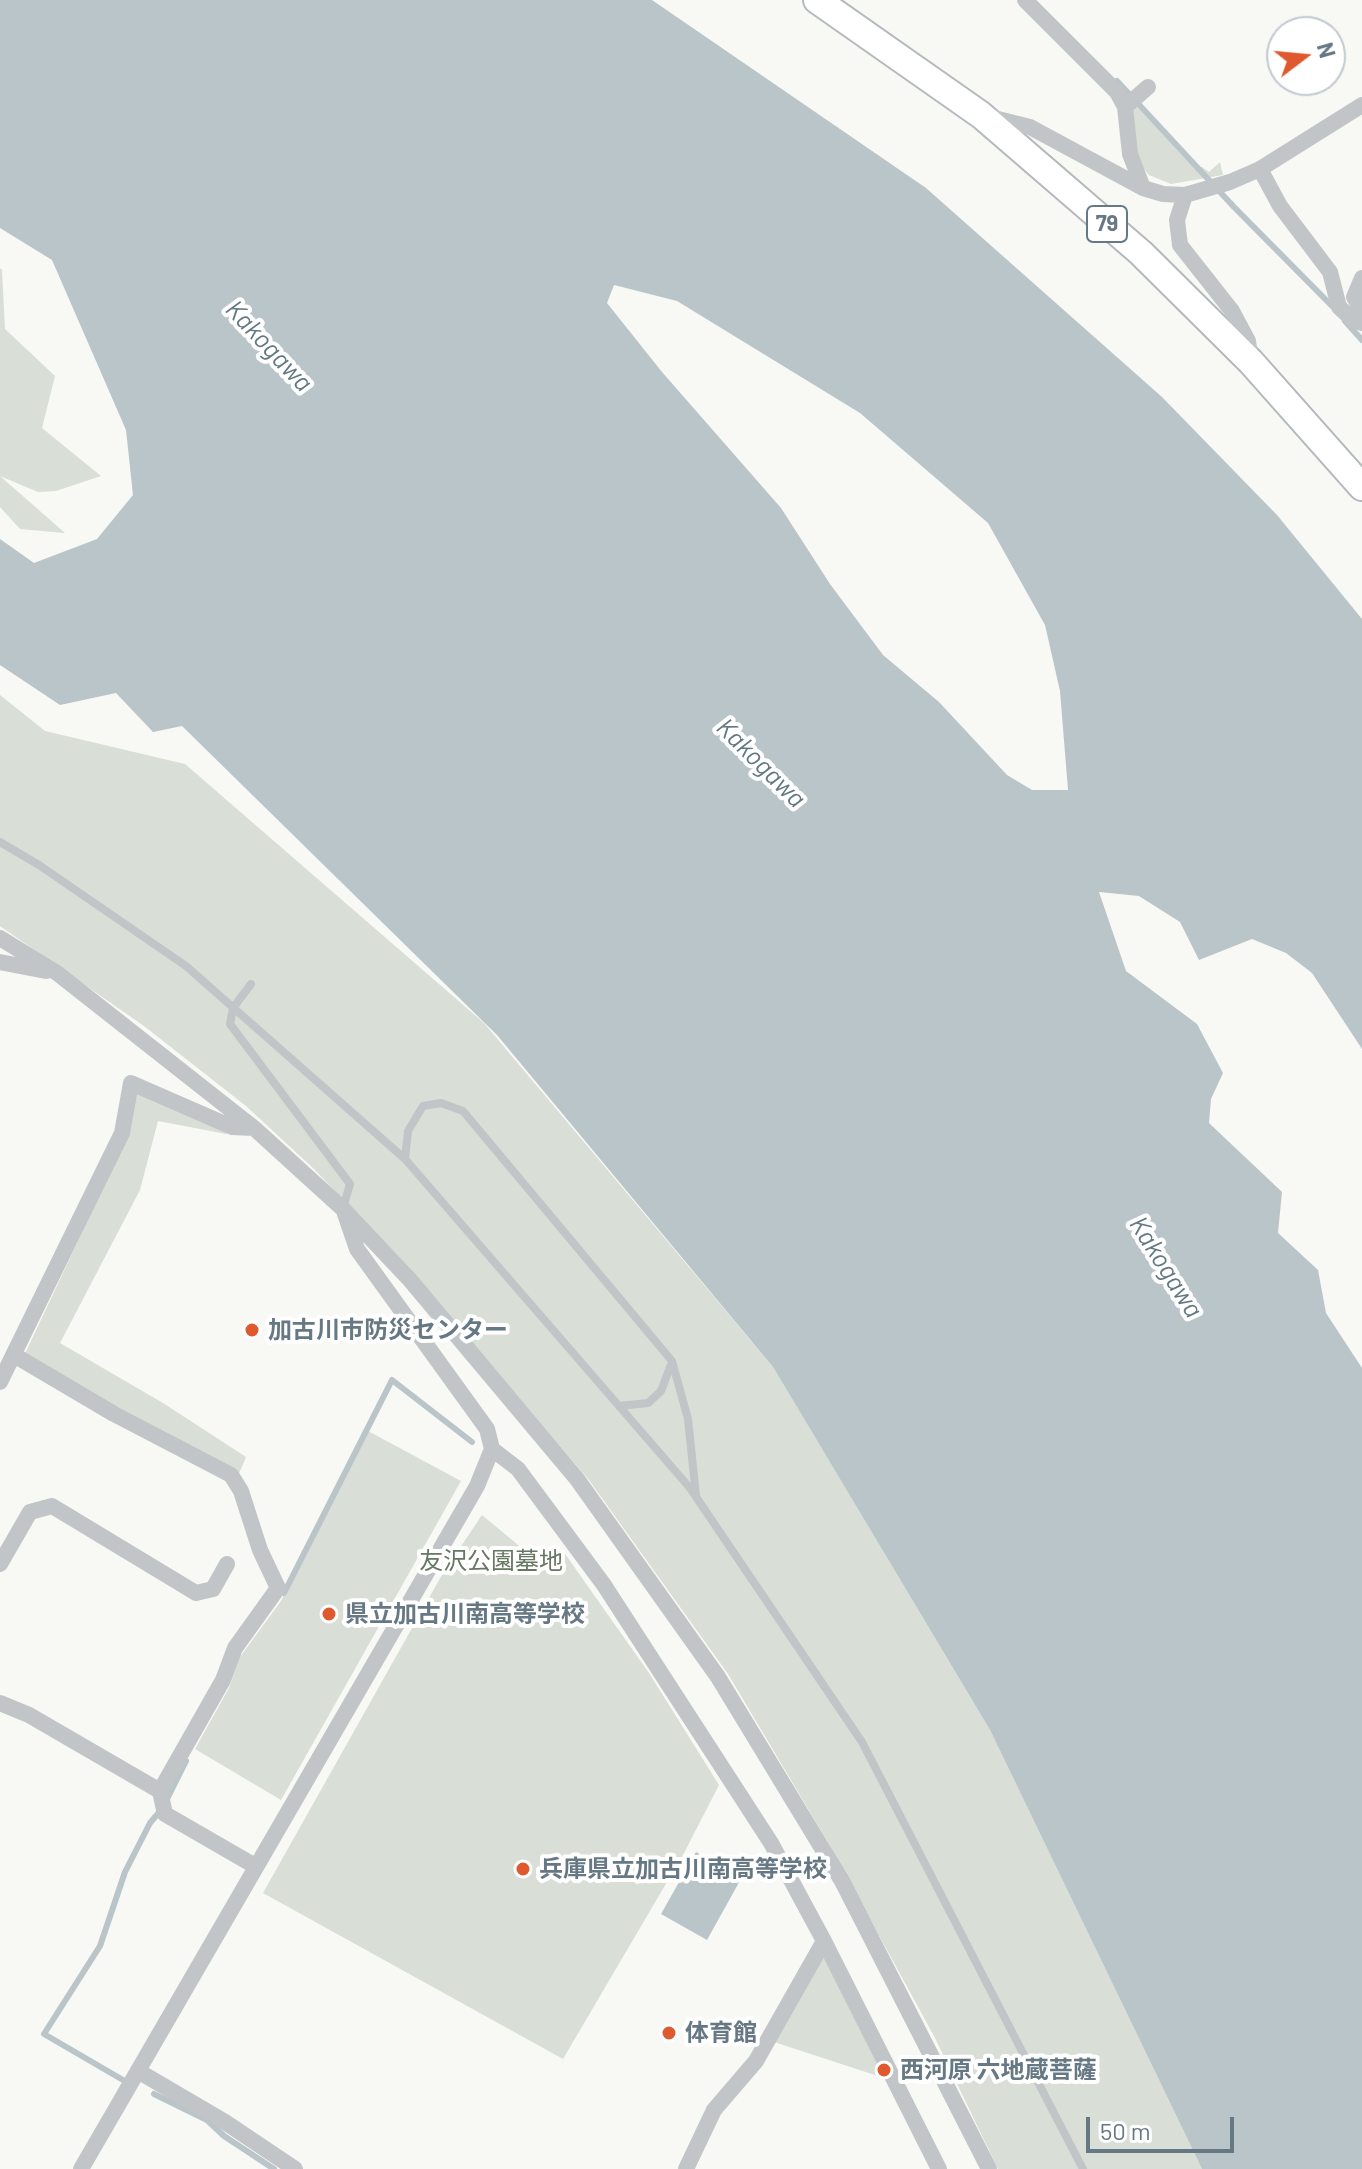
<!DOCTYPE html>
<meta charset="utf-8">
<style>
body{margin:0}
#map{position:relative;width:1362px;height:2169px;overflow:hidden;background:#f8f8f5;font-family:Barlow,sans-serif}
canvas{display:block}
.north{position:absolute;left:1266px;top:16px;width:80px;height:80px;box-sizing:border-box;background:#fff;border:2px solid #c2c9ce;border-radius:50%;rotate:74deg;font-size:22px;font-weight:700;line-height:32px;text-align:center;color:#677885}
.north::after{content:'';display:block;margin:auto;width:28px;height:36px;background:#df582e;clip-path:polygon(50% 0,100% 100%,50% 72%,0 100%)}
.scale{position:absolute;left:1086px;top:2117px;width:148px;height:36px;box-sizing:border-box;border:4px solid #677885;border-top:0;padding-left:10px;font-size:24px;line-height:28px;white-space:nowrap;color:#677885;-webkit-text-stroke:6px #fff;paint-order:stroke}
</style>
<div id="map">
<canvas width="1362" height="2169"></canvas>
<div class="north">N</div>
<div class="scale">50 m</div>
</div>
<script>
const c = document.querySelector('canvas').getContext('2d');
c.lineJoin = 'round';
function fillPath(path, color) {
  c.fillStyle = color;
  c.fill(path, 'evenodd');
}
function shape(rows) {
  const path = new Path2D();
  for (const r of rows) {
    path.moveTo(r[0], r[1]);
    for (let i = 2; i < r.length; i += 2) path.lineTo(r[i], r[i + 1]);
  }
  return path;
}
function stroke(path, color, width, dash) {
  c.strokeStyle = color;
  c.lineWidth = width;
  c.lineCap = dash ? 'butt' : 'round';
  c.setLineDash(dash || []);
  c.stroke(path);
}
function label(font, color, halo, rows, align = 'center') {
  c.font = font + ' Barlow,"Noto Sans JP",sans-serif';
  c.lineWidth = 8;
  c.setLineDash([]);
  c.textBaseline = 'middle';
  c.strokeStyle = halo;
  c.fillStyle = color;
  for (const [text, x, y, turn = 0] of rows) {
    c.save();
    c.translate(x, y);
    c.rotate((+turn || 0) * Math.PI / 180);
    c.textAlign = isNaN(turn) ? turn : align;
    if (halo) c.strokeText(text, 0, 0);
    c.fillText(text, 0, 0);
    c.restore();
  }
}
fillPath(shape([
 [1136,106,1195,169,1202,167,1209,172,1220,162,1223,175,1171,184,1149,175,1139,163,1130,113],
 [0,268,2,270,5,329,55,376,42,428,101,476,56,491,38,492,0,476,65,533,20,529,0,507],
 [0,695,45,731,185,764,484,1023,773,1367,990,1730,1202,2169,998,2169,935,2038,832,1849,728,1674,589,1480,406,1266,314,1169,246,1106,144,1026,0,926],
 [138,1091,228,1129,226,1134,158,1121,140,1190,60,1343,163,1403,246,1457,238,1476,24,1356,125,1141],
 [368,1431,461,1481,281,1800,195,1749,229,1688,240,1657,281,1601],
 [482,1515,547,1569,563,1551,649,1673,719,1785,684,1853,563,2059,263,1893,443,1573],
 [822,1954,887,2079,774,2042]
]), '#d9ded6');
fillPath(shape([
 [0,0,652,0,926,188,1162,397,1277,515,1362,619,1362,1049,1312,973,1286,953,1252,939,1199,960,1180,922,1139,896,1099,892,1126,971,1197,1024,1223,1073,1211,1099,1209,1123,1282,1192,1278,1233,1318,1270,1326,1313,1362,1368,1362,2169,1202,2169,990,1730,773,1367,497,1035,182,726,153,732,116,693,60,705,0,665,0,539,34,563,97,539,133,495,126,430,52,260,0,228],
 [614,285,677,301,860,413,988,523,1045,625,1060,691,1068,790,1032,790,1007,775,939,702,883,655,830,584,781,508,662,372,607,303],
 [696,1852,742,1877,707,1940,661,1914]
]), '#bac5c9');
stroke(shape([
 [1117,81,1234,207,1333,307],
 [1345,321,1362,340],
 [284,1593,392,1380,472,1442],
 [166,1801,186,1761],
 [123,2080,44,2034,100,1946,125,1872,150,1823,161,1810],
 [154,2094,207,2120,224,2136,274,2169]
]), '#bac5c9', 6);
const primary = shape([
 [817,0,981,115,1141,253,1251,362,1362,487]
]);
stroke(primary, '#b4b9bc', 30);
stroke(shape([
 [0,842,39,865,186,966,405,1159,690,1488,862,1742,1083,2169],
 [251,984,233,1008,230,1024,350,1184,343,1208],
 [405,1159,408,1131,423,1106,441,1103,463,1111,672,1361,688,1419,696,1496],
 [619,1406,648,1403,661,1391,672,1362]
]), '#c1c5c8', 8);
stroke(shape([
 [1025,0,1117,92,1125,107],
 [990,117,1030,127,1143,188,1163,194,1185,195,1230,182,1260,169,1362,105],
 [1260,169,1280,206,1330,272,1339,307,1352,319,1362,323],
 [1143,188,1130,154,1125,107,1148,87],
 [1185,195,1177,220,1180,245,1232,311,1248,341,1251,362],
 [1362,278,1354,297,1362,310],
 [0,938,57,973,254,1128,343,1209,410,1280,577,1479,718,1677,842,1881,989,2169],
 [0,962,46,971],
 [14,1355,114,1414,231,1475,241,1491,260,1550,278,1588,235,1648,223,1680,160,1791,165,1814,255,1866],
 [0,1382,122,1133,131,1083,232,1127,254,1128],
 [492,1449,518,1469,604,1585,771,1843,824,1941,939,2169],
 [0,1564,30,1512,52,1506,196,1593,213,1589,227,1564],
 [0,1703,29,1715,160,1791],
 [138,2071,225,2122,295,2169],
 [81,2169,477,1486,492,1449,487,1429,357,1249,345,1214],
 [686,2169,714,2110,756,2061,824,1941]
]), '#c1c5c8', 16);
stroke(primary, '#fff', 26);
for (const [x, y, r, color] of [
 [252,1330,8,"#df582e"],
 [329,1614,8,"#df582e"],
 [523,1869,8,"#df582e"],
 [669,2033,8,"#df582e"],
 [884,2070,8,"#df582e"]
]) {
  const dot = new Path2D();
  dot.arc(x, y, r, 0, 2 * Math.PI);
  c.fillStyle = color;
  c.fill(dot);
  stroke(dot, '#fff', 3);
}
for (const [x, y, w] of [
 [1107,224,40]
]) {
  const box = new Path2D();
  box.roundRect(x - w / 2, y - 18, w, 36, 6);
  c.fillStyle = '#fff';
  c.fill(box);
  stroke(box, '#677885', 2);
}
label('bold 22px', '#677885', null, [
 ["79",1107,224]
]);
label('bold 24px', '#677885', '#fff', [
 ["加古川市防災センター",268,1330],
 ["県立加古川南高等学校",345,1614],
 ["兵庫県立加古川南高等学校",539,1869],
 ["体育館",685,2033],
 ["西河原 六地蔵菩薩",900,2070]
], 'left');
label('24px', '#667762', '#fff', [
 ["友沢公園墓地",491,1561]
]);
label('italic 26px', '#637981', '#fff', [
 ["Kakogawa",269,346,47],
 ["Kakogawa",761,763,45],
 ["Kakogawa",1166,1267,58]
]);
</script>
